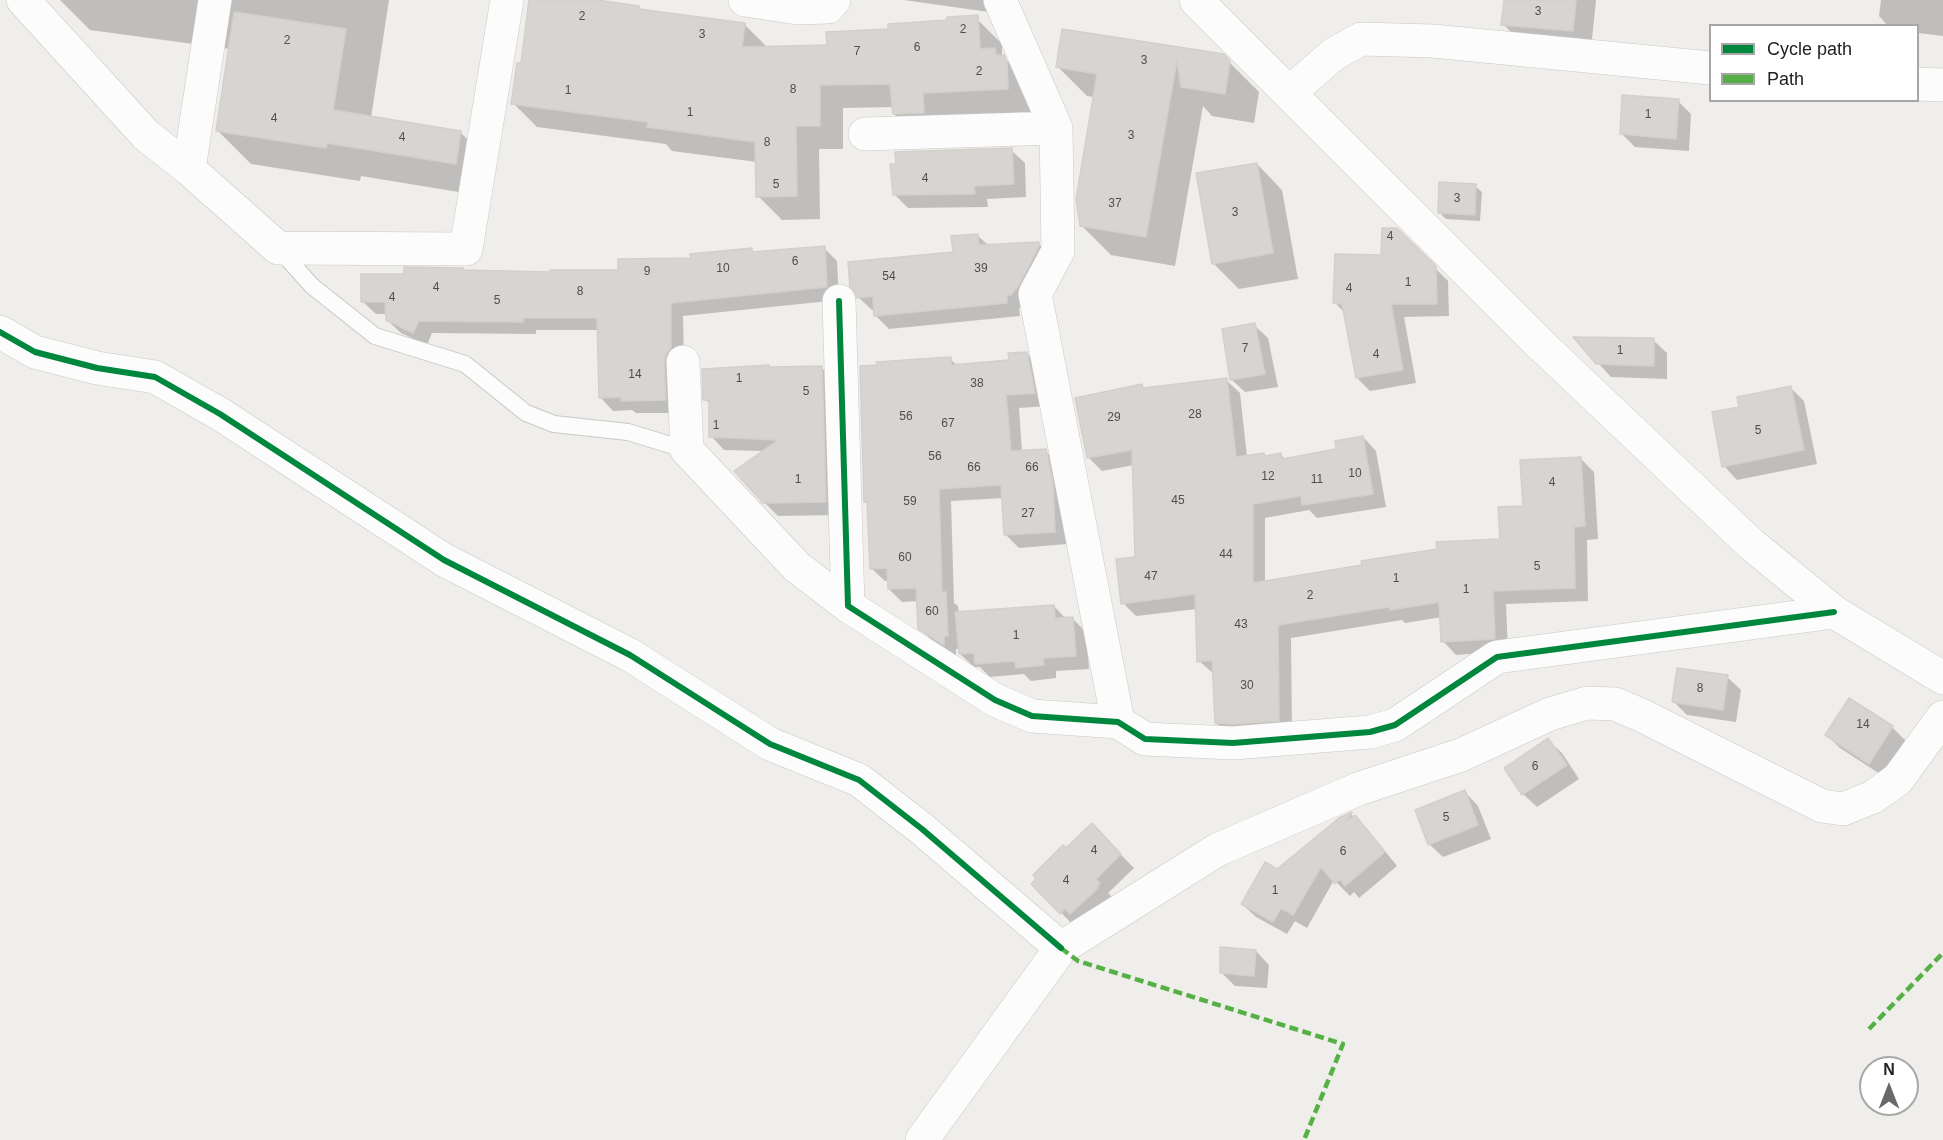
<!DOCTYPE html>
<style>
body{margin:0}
#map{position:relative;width:1943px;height:1140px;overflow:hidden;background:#f0eeeb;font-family:Arial,sans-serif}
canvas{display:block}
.legend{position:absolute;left:1709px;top:24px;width:210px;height:78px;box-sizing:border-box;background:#fff;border:2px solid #a7a7a7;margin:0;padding:8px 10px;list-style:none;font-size:18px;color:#222}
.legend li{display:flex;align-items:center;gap:12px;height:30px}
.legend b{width:30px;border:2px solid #a7a7a7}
.north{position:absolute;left:1859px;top:1056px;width:60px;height:60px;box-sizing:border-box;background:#fff;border:2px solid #a7a7a7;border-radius:50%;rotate:0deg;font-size:16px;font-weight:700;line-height:24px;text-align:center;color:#222}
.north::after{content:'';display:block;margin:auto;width:21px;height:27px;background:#6a6968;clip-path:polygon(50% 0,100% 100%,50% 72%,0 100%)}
</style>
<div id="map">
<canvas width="1943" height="1140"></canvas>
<ul class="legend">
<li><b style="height:8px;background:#00873e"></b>Cycle path</li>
<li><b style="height:8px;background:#55b145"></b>Path</li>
</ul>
<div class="north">N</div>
</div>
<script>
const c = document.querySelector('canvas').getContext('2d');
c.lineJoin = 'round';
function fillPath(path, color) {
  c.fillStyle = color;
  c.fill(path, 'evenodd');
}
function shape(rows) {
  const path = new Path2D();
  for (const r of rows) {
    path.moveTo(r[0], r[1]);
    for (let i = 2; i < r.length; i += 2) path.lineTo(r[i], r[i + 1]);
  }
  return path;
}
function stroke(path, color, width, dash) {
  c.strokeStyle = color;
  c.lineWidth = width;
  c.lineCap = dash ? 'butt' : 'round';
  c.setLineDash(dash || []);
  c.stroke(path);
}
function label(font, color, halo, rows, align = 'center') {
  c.font = font + ' Arial,sans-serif';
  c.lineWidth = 5;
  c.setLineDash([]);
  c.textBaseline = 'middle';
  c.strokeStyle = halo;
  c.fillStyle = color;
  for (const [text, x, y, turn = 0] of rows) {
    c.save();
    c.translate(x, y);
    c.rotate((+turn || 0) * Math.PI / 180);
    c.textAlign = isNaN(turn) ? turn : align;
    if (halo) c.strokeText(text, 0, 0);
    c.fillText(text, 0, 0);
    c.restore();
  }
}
fillPath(shape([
 [60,0,389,0,371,118,460,132,494,166,489,197,361,176,360,181,251,164,217,130,230,49,90,30],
 [531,0,587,0,639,8,641,11,744,24,768,48,828,47,890,30,978,20,1002,44,1002,56,1027,81,1032,112,918,138,894,114,894,107,843,108,843,149,819,149,820,219,782,220,758,196,757,162,672,151,666,144,537,127,513,103,522,65],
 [904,0,1019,0,1017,16],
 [1505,0,1596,0,1591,49,1522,43,1503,24],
 [1881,0,1943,0,1943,36,1918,33,1918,26,1888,26,1879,16],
 [1223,56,1259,92,1254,123,1212,116,1203,106,1175,266,1111,255,1081,225,1094,97,1087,96,1058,67],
 [1678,101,1691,114,1689,151,1635,147,1621,133],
 [1011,150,1025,163,1026,197,987,199,988,207,908,208,894,194],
 [1257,164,1282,190,1298,279,1239,289,1213,263],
 [1475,186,1482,192,1480,221,1446,219,1440,213],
 [1396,229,1448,281,1449,316,1404,317,1416,383,1370,391,1357,378,1345,313,1335,303,1383,257],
 [977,235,989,246,1039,244,1052,257,1024,308,1019,308,1020,316,889,329,876,316,876,310,872,310,858,297,954,253],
 [824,248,837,261,839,300,683,316,684,362,679,413,636,413,632,410,613,411,600,397,599,330,536,330,536,334,432,333,427,345,401,333,387,320,387,314,376,314,362,301,405,276,463,269,465,271,551,273,620,272,751,250,755,254],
 [1254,325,1268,338,1278,387,1245,392,1231,379],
 [1653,340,1667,353,1667,379,1611,377,1598,363],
 [1027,354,1040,367,1047,406,1019,408,1022,452,1045,451,1059,464,1067,544,1019,548,1006,535,1004,498,951,501,954,603,958,606,959,614,1054,606,1066,619,1072,618,1086,632,1089,669,1056,671,1056,678,1031,681,1024,674,990,677,980,667,974,667,960,654,960,649,956,649,956,656,933,642,920,628,918,601,902,602,889,589,889,581,885,581,871,568,869,505,865,501,950,359,958,366,1011,361],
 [822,368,835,381,839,515,778,516,764,502,765,451,724,450,711,436,711,405,705,399,770,369],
 [1226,380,1240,393,1247,457,1264,454,1267,457,1281,455,1286,460,1338,450,1363,437,1376,451,1386,507,1317,518,1309,510,1265,518,1265,582,1501,540,1524,507,1580,458,1594,472,1598,539,1587,540,1588,601,1506,604,1508,651,1456,655,1443,641,1442,617,1405,623,1402,620,1291,638,1292,734,1230,736,1216,723,1214,674,1199,661,1197,609,1136,616,1123,603,1137,558,1134,465,1102,471,1089,458,1142,385,1145,389],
 [1791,388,1804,401,1817,464,1737,480,1724,466,1740,408],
 [1727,677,1741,690,1736,722,1687,715,1674,702],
 [1849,700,1892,727,1906,741,1883,776,1840,748,1827,735],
 [1548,740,1562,753,1579,779,1537,807,1523,794],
 [1465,792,1478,806,1491,839,1443,857,1429,844],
 [1351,814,1368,830,1397,866,1359,898,1354,892,1350,896,1334,880,1307,928,1295,921,1287,934,1256,917,1242,904,1277,871,1340,819],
 [1091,825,1134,868,1108,893,1113,898,1074,926,1033,884],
 [1256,951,1269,965,1267,988,1235,986,1221,972]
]), '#0003');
const building = shape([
 [529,0,597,0,639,6,639,9,745,23,742,47,827,45,826,32,888,29,888,24,947,20,947,17,978,15,980,49,995,48,996,55,1004,55,1007,63,1008,89,923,93,924,113,893,114,890,84,820,85,820,126,796,126,797,196,756,197,755,142,647,127,648,122,511,104,517,63,521,63,529,0],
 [1504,0,1576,0,1573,31,1501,25,1504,0],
 [234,12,346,29,333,110,461,131,456,164,327,143,326,148,216,131,234,12],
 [1062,29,1224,54,1230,61,1225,94,1181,87,1177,60,1146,237,1080,226,1076,199,1097,74,1056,67,1062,29],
 [1622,95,1679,99,1676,139,1620,134,1622,95],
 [1012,148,1014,184,974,186,975,194,893,195,890,164,896,164,895,152,1012,148],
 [1257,163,1273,253,1212,264,1196,173,1257,163],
 [1439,182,1476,184,1475,215,1438,213,1439,182],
 [1382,228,1397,228,1436,266,1437,304,1391,304,1403,370,1356,378,1342,304,1333,303,1335,254,1381,255,1382,228],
 [978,234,979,245,1039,242,1039,246,1019,285,1011,295,1007,295,1007,303,874,316,873,296,857,298,855,292,850,287,848,262,953,252,951,236,978,234],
 [825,246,827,287,671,303,671,348,666,354,664,363,666,400,621,401,621,397,599,398,597,318,523,318,523,322,419,321,413,333,386,320,385,302,361,302,361,274,404,274,404,267,463,268,463,270,550,272,550,270,618,270,618,259,691,258,690,254,752,248,752,252,825,246],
 [1255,323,1265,374,1230,380,1222,329,1255,323],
 [1573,337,1654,338,1654,366,1596,364,1573,337],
 [1027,352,1035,393,1006,395,1011,451,1046,449,1053,484,1055,532,1004,535,1001,485,939,489,942,592,946,592,948,636,944,636,944,645,918,629,916,588,888,589,887,568,870,569,867,502,864,502,860,366,877,365,876,362,951,357,951,365,1009,360,1008,353,1027,352],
 [769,365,769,367,822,366,826,502,763,503,734,471,778,440,709,437,709,400,703,400,702,369,769,365],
 [1227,378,1236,457,1264,453,1265,456,1281,453,1282,459,1336,449,1335,441,1363,436,1373,494,1302,505,1301,496,1253,504,1253,583,1362,565,1361,561,1437,549,1436,542,1500,539,1498,507,1523,506,1520,460,1581,457,1585,526,1574,527,1575,588,1493,591,1495,638,1493,639,1441,642,1439,602,1390,610,1389,607,1278,625,1279,721,1233,724,1215,723,1212,660,1197,662,1195,594,1121,604,1116,559,1135,557,1132,450,1087,458,1075,398,1142,384,1143,388,1227,378],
 [1791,386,1804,450,1722,467,1712,412,1739,407,1737,397,1791,386],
 [1054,605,1055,618,1073,617,1076,656,1043,658,1044,665,1016,668,1015,661,975,664,974,653,959,654,955,612,1054,605],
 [1677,668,1728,675,1723,710,1672,702,1677,668],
 [1849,698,1893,726,1869,764,1825,735,1849,698],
 [1548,738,1567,765,1522,795,1504,768,1548,738],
 [1465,790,1478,825,1428,845,1415,810,1465,790],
 [1352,812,1346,822,1355,815,1385,852,1345,886,1340,879,1335,884,1321,867,1293,915,1281,908,1273,922,1241,904,1265,862,1277,869,1339,818,1352,812],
 [1092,823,1121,854,1096,879,1100,883,1097,887,1098,888,1070,914,1065,908,1060,914,1031,884,1036,879,1033,875,1063,845,1066,848,1092,823],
 [1220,947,1256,950,1254,976,1220,973,1220,947]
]);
fillPath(building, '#d7d4d2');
stroke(building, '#d3d0cc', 1.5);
const service = shape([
 [278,248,312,286,375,336,465,364,526,413,554,424,628,432,687,450]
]);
const minor = shape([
 [23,0,146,135,189,169],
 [215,0,189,169,278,248,466,249,507,0],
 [745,0,798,8,828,7,834,0],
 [1000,0,1056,128,1058,251,1035,294,1118,722],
 [1196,0,1539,343,1751,544,1834,612,1943,678],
 [865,134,1056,128],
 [839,301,848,606,995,700,1032,716,1118,722,1145,739,1233,743,1370,732,1395,725,1497,657,1834,612],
 [0,332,35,352,97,368,155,377,220,414,444,560,630,655,770,744,859,780,922,829,1061,948],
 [683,362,687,450,797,567,848,606],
 [922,1140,1061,948,1217,850,1358,789,1461,755,1550,714,1587,703,1615,704,1641,715,1822,806,1843,809,1873,797,1898,779,1943,717]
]);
const tertiary = shape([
 [1918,84,1943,85],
 [1290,92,1334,54,1361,39,1433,41,1710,68]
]);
stroke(service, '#c9c8c7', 18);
stroke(minor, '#c9c8c7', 34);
stroke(tertiary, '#c9c8c7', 34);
stroke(service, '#fdfcfc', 16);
stroke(minor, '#fdfcfc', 33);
stroke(tertiary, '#fdfcfc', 33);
stroke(shape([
 [1061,948,1078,961,1343,1044,1304,1140],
 [1869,1029,1943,953]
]), '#55b145', 4.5, [9, 4.5]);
stroke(shape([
 [839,301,848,606,995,700,1032,716,1118,722,1145,739,1233,743,1370,732,1395,725,1497,657,1834,612],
 [0,332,35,352,97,368,155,377,220,414,444,560,630,655,770,744,859,780,922,829,1061,948]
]), '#00873e', 6);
label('12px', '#4f4e4e', null, [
 ["3",1538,12],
 ["2",582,17],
 ["2",963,30],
 ["3",702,35],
 ["2",287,41],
 ["6",917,48],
 ["7",857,52],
 ["3",1144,61],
 ["2",979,72],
 ["8",793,90],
 ["1",568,91],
 ["1",690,113],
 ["1",1648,115],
 ["4",274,119],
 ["3",1131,136],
 ["4",402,138],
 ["8",767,143],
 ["4",925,179],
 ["5",776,185],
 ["3",1457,199],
 ["37",1115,204],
 ["3",1235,213],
 ["4",1390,237],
 ["6",795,262],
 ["10",723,269],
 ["39",981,269],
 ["9",647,272],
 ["54",889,277],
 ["1",1408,283],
 ["4",436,288],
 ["4",1349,289],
 ["8",580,292],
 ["4",392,298],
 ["5",497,301],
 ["7",1245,349],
 ["1",1620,351],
 ["4",1376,355],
 ["14",635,375],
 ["1",739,379],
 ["38",977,384],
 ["5",806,392],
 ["28",1195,415],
 ["56",906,417],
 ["29",1114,418],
 ["67",948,424],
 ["1",716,426],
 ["5",1758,431],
 ["56",935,457],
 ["66",974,468],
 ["66",1032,468],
 ["10",1355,474],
 ["12",1268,477],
 ["1",798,480],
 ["11",1317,480],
 ["4",1552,483],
 ["45",1178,501],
 ["59",910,502],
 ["27",1028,514],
 ["44",1226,555],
 ["60",905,558],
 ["5",1537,567],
 ["47",1151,577],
 ["1",1396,579],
 ["1",1466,590],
 ["2",1310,596],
 ["60",932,612],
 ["43",1241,625],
 ["1",1016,636],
 ["30",1247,686],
 ["8",1700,689],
 ["14",1863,725],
 ["6",1535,767],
 ["5",1446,818],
 ["4",1094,851],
 ["6",1343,852],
 ["4",1066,881],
 ["1",1275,891]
]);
</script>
